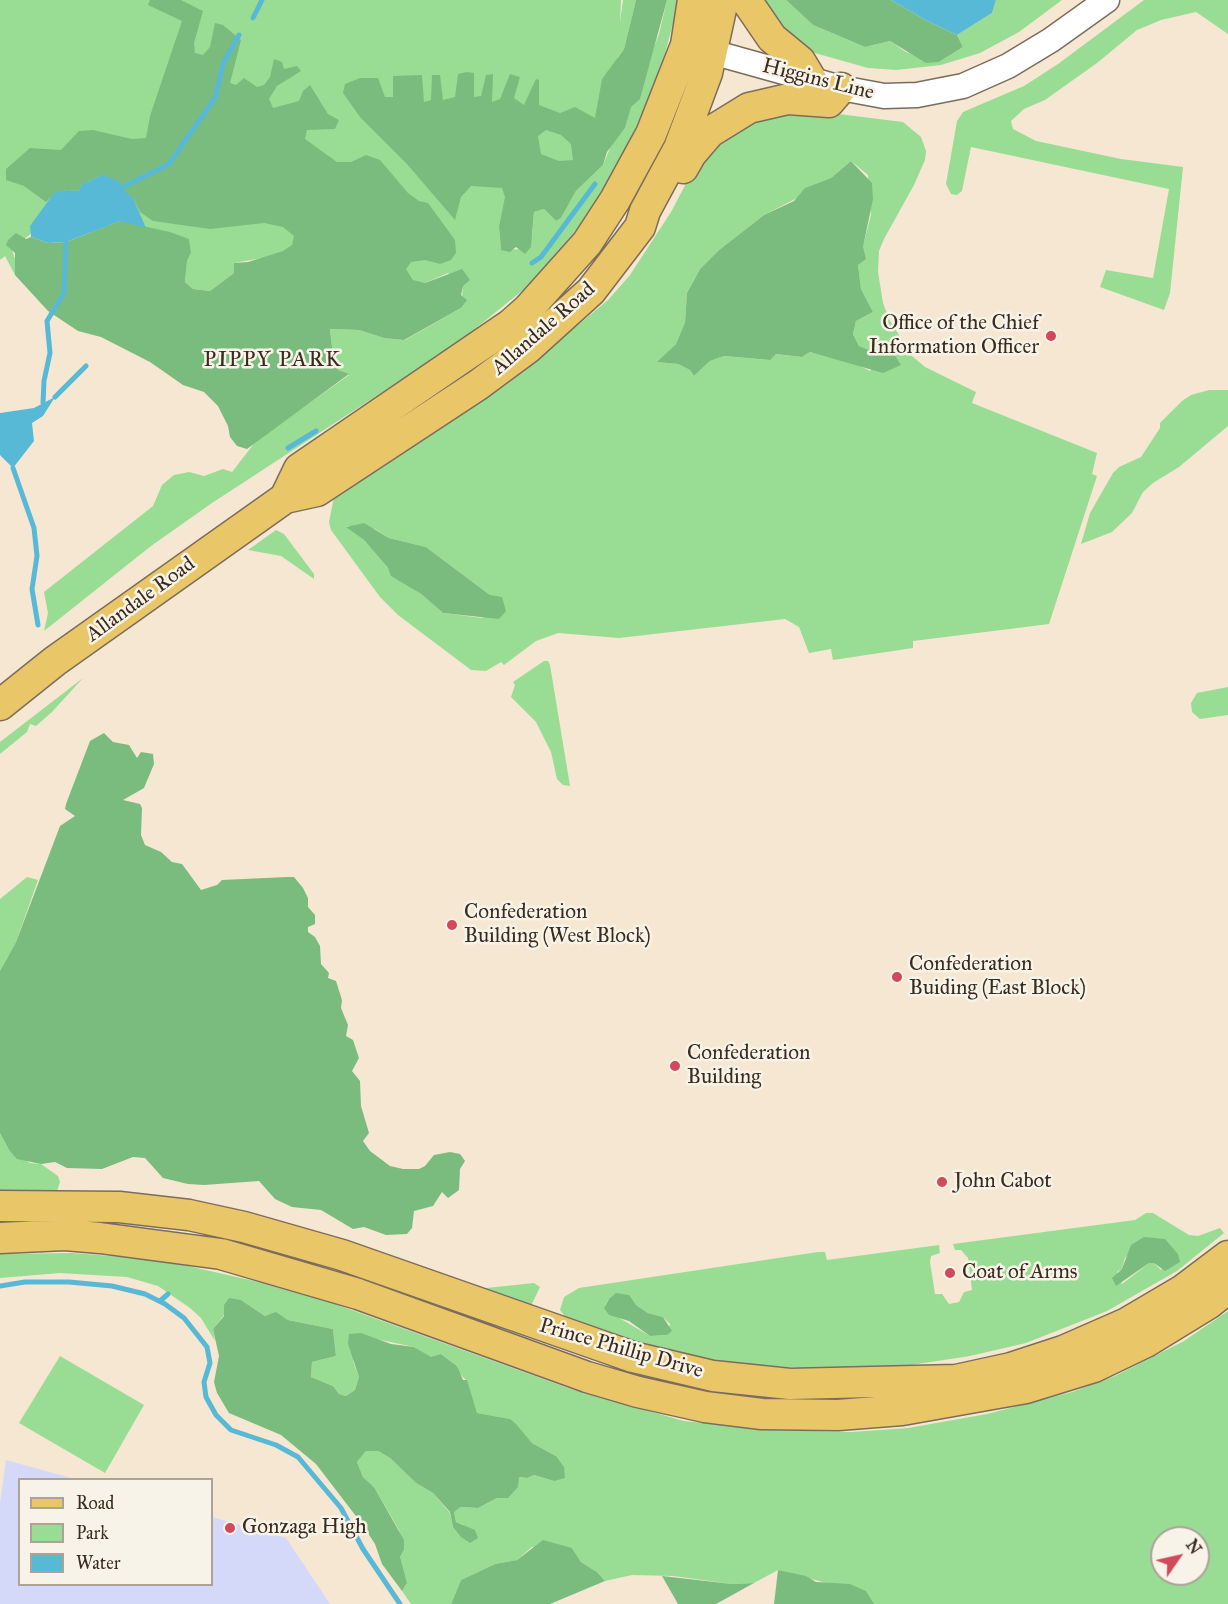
<!DOCTYPE html>
<style>
body{margin:0}
#map{position:relative;width:1228px;height:1604px;overflow:hidden;background:#f5e7d1;font-family:"IM FELL Great Primer",serif}
canvas{display:block}
.legend{position:absolute;left:18px;top:1478px;width:195px;height:108px;box-sizing:border-box;background:#f7f3e8;border:2px solid #aca397;margin:0;padding:8px 10px;list-style:none;font-size:18px;color:#3b2a1e}
.legend li{display:flex;align-items:center;gap:12px;height:30px}
.legend b{width:30px;border:2px solid #aca397}
.north{position:absolute;left:1150px;top:1526px;width:60px;height:60px;box-sizing:border-box;background:#f7f3e8;border:2px solid #aca397;border-radius:50%;rotate:56deg;font-size:16px;font-weight:700;line-height:24px;text-align:center;color:#3b2a1e}
.north::after{content:'';display:block;margin:auto;width:21px;height:27px;background:#d1495b;clip-path:polygon(50% 0,100% 100%,50% 72%,0 100%)}
</style>
<div id="map">
<canvas width="1228" height="1604"></canvas>
<ul class="legend">
<li><b style="height:8px;background:#e9c769"></b>Road</li>
<li><b style="height:16px;background:#99dd95"></b>Park</li>
<li><b style="height:16px;background:#58b9d6"></b>Water</li>
</ul>
<div class="north">N</div>
</div>
<script>
const c = document.querySelector('canvas').getContext('2d');
c.lineJoin = 'round';
function fillPath(path, color) {
  c.fillStyle = color;
  c.fill(path, 'evenodd');
}
function shape(rows) {
  const path = new Path2D();
  for (const r of rows) {
    path.moveTo(r[0], r[1]);
    for (let i = 2; i < r.length; i += 2) path.lineTo(r[i], r[i + 1]);
  }
  return path;
}
function stroke(path, color, width, dash) {
  c.strokeStyle = color;
  c.lineWidth = width;
  c.lineCap = dash ? 'butt' : 'round';
  c.setLineDash(dash || []);
  c.stroke(path);
}
function label(font, color, halo, rows, align = 'center') {
  c.font = font + ' "IM FELL Great Primer",serif';
  c.lineWidth = 5;
  c.setLineDash([]);
  c.textBaseline = 'middle';
  c.strokeStyle = halo;
  c.fillStyle = color;
  for (const [text, x, y, turn = 0] of rows) {
    c.save();
    c.translate(x, y);
    c.rotate((+turn || 0) * Math.PI / 180);
    c.textAlign = isNaN(turn) ? turn : align;
    if (halo) c.strokeText(text, 0, 0);
    c.fillText(text, 0, 0);
    c.restore();
  }
}
fillPath(shape([
 [6,1460,75,1479,20,1480,20,1584,212,1584,212,1517,286,1538,330,1604,0,1604,0,1504]
]), '#d4d8f9');
fillPath(shape([
 [0,0,621,0,620,22,623,0,636,0,624,49,617,58,613,143,625,128,628,114,659,34,667,0,679,0,661,69,619,166,586,217,553,260,523,290,459,342,212,503,151,546,44,631,48,613,44,592,153,506,162,485,174,475,189,472,204,476,223,469,232,472,256,441,349,375,338,370,333,356,330,329,359,330,384,338,405,340,461,308,463,286,448,273,425,283,262,258,234,263,234,273,210,291,193,289,185,282,187,261,191,253,44,222,12,250,16,262,15,275,5,256,0,260],
 [611,146,603,165,576,191,561,218,556,221,544,209,534,212,532,237,521,249,501,250,499,227],
 [758,0,786,0,813,25,865,47,890,41,906,52,939,62,963,47,957,35,992,13,996,0,1062,0,1019,32,980,53,941,65,896,70,868,68,808,51,779,30],
 [1144,0,1228,0,1228,34,1196,12,1161,20,1137,30,1097,63,1045,100,1024,109,1011,121,1013,129,1036,141,1121,159,1183,167,1170,293,1164,310,1100,287,1106,270,1153,278,1169,189,971,147,962,191,957,195,951,194,946,184,957,121,963,112,1024,86,1058,64],
 [806,110,903,122,921,137,926,151,925,160,914,185,884,239,879,251,878,272,883,303,889,319,912,356,925,367,976,392,972,403,1097,453,1092,474,1097,476,1049,624,913,641,913,648,833,660,831,649,809,653,799,627,785,619,619,638,558,633,536,641,504,665,501,662,486,671,471,670,398,615,380,597,331,530,329,522,334,497,506,385,608,300,630,275,671,212,699,159,750,118],
 [851,161,868,175,871,215,858,265,861,289,873,312,856,321,853,334,859,346,875,352,890,348,870,371,854,363,810,352,802,357,776,354,769,360,724,356,710,361,694,376,690,370,678,364,658,362,676,344,685,322,687,293,700,269,719,250,764,215,799,197,806,188,831,178],
 [346,526,375,529,389,538,426,547,490,595,483,618,443,613,421,594,392,576,388,568,364,540],
 [1209,390,1228,390,1228,426,1179,467,1153,483,1143,492,1132,513,1112,532,1081,544,1090,513,1113,473,1119,467,1141,457,1160,428,1160,423,1182,401,1191,395],
 [276,530,284,534,314,574,314,579,281,556,248,550],
 [544,661,548,661,550,665,570,786,563,785,557,779,551,752,536,722,511,697,515,685,513,682],
 [83,678,52,712,36,726,30,724,27,732,0,754,0,742],
 [1228,687,1228,715,1200,719,1192,712,1191,703,1197,693],
 [27,877,38,880,16,942,0,971,0,899],
 [0,1133,9,1150,30,1163,41,1164,58,1176,60,1182,57,1191,0,1192],
 [1146,1213,1153,1213,1189,1235,1198,1236,1220,1228,1224,1233,1177,1271,1107,1311,1026,1343,970,1356,891,1368,825,1370,720,1362,667,1351,594,1331,567,1319,560,1310,564,1297,579,1288,818,1252,825,1252,827,1260,939,1245,940,1253,931,1256,930,1262,935,1294,942,1294,949,1304,959,1302,964,1292,972,1290,968,1258,961,1250,955,1250,953,1244,1135,1220],
 [1144,1237,1168,1246,1178,1254,1161,1270,1154,1263,1149,1263,1122,1284,1117,1272,1122,1269,1125,1258],
 [609,1299,636,1305,648,1313,663,1317,670,1324,667,1335,650,1336,614,1315,605,1305],
 [73,1253,161,1260,299,1291,571,1389,684,1421,771,1430,851,1432,908,1428,987,1414,1072,1392,1115,1376,1184,1341,1228,1311,1228,1604,874,1604,830,1584,778,1570,754,1583,732,1584,673,1576,632,1575,605,1581,597,1572,581,1562,572,1548,532,1547,517,1560,495,1564,461,1580,451,1604,411,1604,402,1591,407,1583,400,1564,400,1557,404,1550,399,1530,374,1487,363,1477,357,1462,366,1451,378,1451,390,1458,416,1483,433,1493,450,1513,453,1527,464,1525,456,1522,454,1512,461,1507,478,1508,497,1498,508,1497,518,1477,527,1478,534,1475,554,1481,556,1456,532,1443,509,1419,477,1413,466,1380,459,1373,457,1366,441,1354,431,1358,414,1347,376,1339,353,1361,359,1377,355,1390,346,1396,339,1394,333,1386,311,1377,312,1362,336,1356,333,1329,288,1320,276,1313,265,1316,241,1300,224,1305,224,1315,213,1329,215,1341,201,1318,190,1308,158,1286,127,1277,60,1273,0,1278,0,1254],
 [1162,1538,1198,1538,1198,1574,1162,1574],
 [534,1283,540,1287,531,1306,477,1289],
 [60,1356,144,1405,105,1473,19,1423]
]), '#99dd95');
fillPath(shape([
 [150,0,181,0,203,11,194,43,195,53,203,55,210,47,215,23,223,25,241,40,230,83,236,85,244,78,257,87,264,85,270,77,274,59,282,62,284,69,297,66,301,71,277,86,269,99,273,108,299,101,303,91,310,85,328,114,339,120,335,129,307,130,305,139,337,162,351,162,366,155,380,160,408,193,419,201,428,203,455,240,456,253,451,260,440,264,425,260,411,262,406,269,413,280,425,283,462,269,470,280,463,286,461,295,467,300,461,308,404,340,384,338,359,330,330,329,333,356,338,370,349,374,247,449,237,446,230,437,228,426,218,406,204,392,183,385,150,362,101,337,78,331,48,311,15,275,15,253,6,245,8,240,16,233,26,239,31,237,48,243,66,242,120,221,170,232,189,239,191,253,187,261,185,282,193,289,210,291,234,273,234,263,248,262,283,251,292,245,294,236,283,227,264,223,210,229,153,221,140,212,133,198,102,175,81,185,79,191,67,190,55,193,46,202,24,186,6,180,6,169,30,148,61,150,79,131,93,130,132,139,146,138,150,116,182,21,148,5],
 [636,0,667,0,640,99,631,107,625,128,607,152,603,165,576,191,561,218,556,221,544,209,534,212,531,247,525,254,516,247,510,252,501,250,499,227,505,197,502,188,471,186,461,197,455,220,407,164,360,117,343,93,345,84,360,78,378,78,385,97,393,97,393,76,422,75,424,102,431,100,432,75,440,75,443,100,455,97,458,74,467,72,474,73,474,97,481,96,486,75,493,74,492,102,500,99,510,74,520,77,514,98,524,105,536,79,539,80,539,105,560,113,575,107,595,118,602,79,624,49],
 [546,130,561,135,571,144,573,160,559,161,541,154,538,136],
 [786,0,891,0,927,21,957,35,963,47,939,62,926,63,890,41,865,47,813,25],
 [851,161,872,183,873,199,863,247,866,259,858,265,861,289,873,312,856,321,853,334,859,346,875,352,890,348,901,365,883,373,810,352,802,357,776,354,770,360,724,356,710,361,694,376,690,370,678,364,657,362,676,344,685,322,687,293,700,269,719,250,764,215,794,201,805,188,831,178],
 [364,523,389,538,426,547,490,595,502,597,506,611,499,619,443,613,421,594,391,576,388,568,364,540,346,527],
 [104,733,113,742,129,745,137,758,141,752,153,754,154,764,144,788,123,800,140,804,142,808,141,835,145,845,161,852,172,862,182,864,201,890,217,885,222,880,287,877,294,877,303,888,308,898,308,907,315,915,315,924,308,927,308,932,315,937,320,946,321,964,329,973,328,978,336,981,342,1000,341,1008,348,1025,346,1036,353,1040,359,1058,352,1071,360,1081,361,1106,369,1133,363,1141,370,1151,390,1166,403,1169,419,1169,425,1166,434,1155,450,1152,460,1154,465,1161,460,1169,459,1190,448,1198,442,1192,433,1206,414,1211,412,1228,407,1234,386,1235,364,1227,353,1229,321,1210,292,1207,275,1199,259,1181,204,1185,188,1184,163,1178,145,1158,133,1157,102,1169,67,1168,55,1162,41,1164,17,1159,9,1150,0,1133,0,971,16,942,60,826,75,816,65,809,66,804,90,741],
 [1144,1237,1165,1239,1178,1254,1180,1262,1165,1271,1154,1263,1149,1263,1116,1286,1112,1278,1122,1269,1131,1245],
 [616,1293,629,1295,636,1305,648,1313,663,1317,672,1331,667,1335,650,1336,629,1321,609,1315,604,1308,609,1299],
 [229,1298,241,1300,265,1316,276,1312,288,1320,333,1329,336,1356,312,1362,311,1377,333,1386,339,1394,346,1396,355,1390,359,1377,348,1344,349,1334,361,1333,391,1344,414,1347,431,1357,441,1354,457,1366,463,1380,467,1380,477,1413,510,1419,516,1424,532,1443,556,1456,564,1467,565,1478,554,1481,534,1475,527,1478,519,1477,518,1487,508,1498,497,1498,478,1508,461,1507,454,1512,456,1522,475,1530,478,1538,470,1543,461,1537,453,1527,450,1512,433,1493,416,1483,390,1458,378,1451,366,1451,357,1462,363,1477,374,1487,404,1540,404,1550,400,1557,407,1583,402,1591,382,1564,375,1544,362,1524,316,1464,281,1435,229,1413,217,1393,214,1382,219,1356,213,1329,224,1316,224,1305],
 [543,1540,572,1548,581,1562,597,1572,605,1581,550,1604,451,1604,461,1580,495,1564,517,1560],
 [778,1570,806,1576,816,1582,850,1584,866,1591,874,1604,774,1604],
 [662,1576,732,1584,754,1583,716,1604,678,1604]
]), '#7abc7e');
fillPath(shape([
 [891,0,996,0,992,13,957,35,927,21],
 [102,175,119,181,121,188,133,198,146,228,120,221,66,242,48,243,31,237,30,226,54,193,67,190,79,191,81,185],
 [55,397,43,416,32,423,34,441,13,468,0,455,0,413,34,408]
]), '#58b9d6');
stroke(shape([
 [253,18,262,0],
 [121,188,169,164,215,98,223,64,239,35],
 [532,263,541,257,595,184],
 [55,397,86,366],
 [43,403,44,381,50,353,47,321,64,293,66,242],
 [288,448,316,431],
 [13,468,34,528,37,556,32,589,38,625],
 [0,1286,25,1282,69,1282,112,1286,145,1294,165,1304,184,1318,207,1347,210,1363,204,1382,206,1397,216,1415,231,1430,276,1445,298,1457,341,1508,363,1549,400,1604],
 [160,1301,168,1294]
]), '#58b9d6', 5);
const minor = shape([
 [694,47,841,88,884,96,917,95,963,86,1008,66,1051,40,1107,0]
]);
const major = shape([
 [746,0,772,38,800,61,812,81],
 [683,168,691,154,710,132,749,108,788,99,829,102,841,88],
 [285,498,299,469,510,325,528,309,587,243,615,200,651,134,686,45,693,0],
 [0,705,55,661,285,498,317,491,478,385,528,348,591,291,640,227,645,211,679,148,707,73,723,0],
 [0,1206,119,1207,189,1215,244,1227,342,1255,633,1357,713,1376,790,1384,956,1380,1011,1368,1063,1351,1127,1323,1183,1290,1228,1256],
 [0,1238,65,1235,100,1238,221,1254,358,1294,587,1377,638,1392,705,1407,762,1414,838,1415,902,1410,1026,1388,1094,1367,1146,1342,1208,1304,1228,1288]
]);
stroke(minor, '#7c6c5d', 27);
stroke(major, '#7c6c5d', 33);
stroke(minor, '#fff', 24);
stroke(major, '#e9c769', 30);
for (const [x, y, r, color] of [
 [1051,336,6,"#d1495b"],
 [452,925,6,"#d1495b"],
 [897,977,6,"#d1495b"],
 [675,1066,6,"#d1495b"],
 [942,1182,6,"#d1495b"],
 [950,1273,6,"#d1495b"],
 [230,1528,6,"#d1495b"]
]) {
  const dot = new Path2D();
  dot.arc(x, y, r, 0, 2 * Math.PI);
  c.fillStyle = color;
  c.fill(dot);
  stroke(dot, '#f7f3e8', 2);
}
label('21px', '#3b2a1e', '#f7f3e8', [
 ["Higgins Line",818,80,14],
 ["Allandale Road",544,329,-41],
 ["Allandale Road",141,600,-36],
 ["Prince Phillip Drive",621,1349,16]
]);
label('21px', '#3b2a1e', '#f7f3e8', [
 ["Office of the Chief",1039,324,"right"],
 ["Information Officer",1039,348,"right"],
 ["Confederation",464,913],
 ["Building (West Block)",464,937],
 ["Confederation",909,965],
 ["Buiding (East Block)",909,989],
 ["Confederation",687,1054],
 ["Building",687,1078],
 ["John Cabot",954,1182],
 ["Coat of Arms",962,1273],
 ["Gonzaga High",242,1528]
], 'left');
c.letterSpacing = '1.5px';
label('22px', '#3b2a1e', '#f7f3e8', [
 ["PIPPY PARK",273,361]
]);
c.letterSpacing = '0px';
</script>
